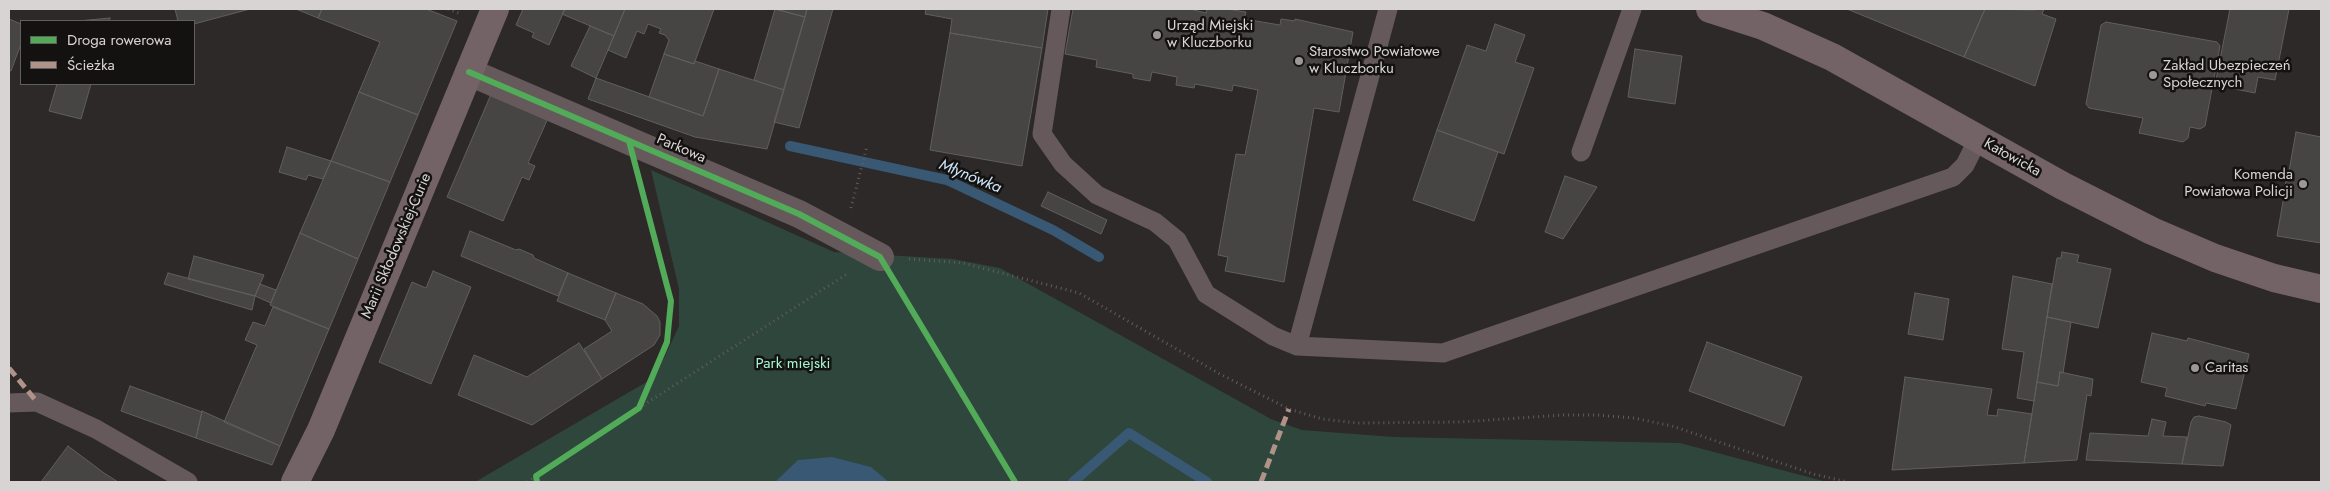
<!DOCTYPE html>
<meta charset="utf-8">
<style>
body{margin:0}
#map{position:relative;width:2330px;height:491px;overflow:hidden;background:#2c2928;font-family:Jost,sans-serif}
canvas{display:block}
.frame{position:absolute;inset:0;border:10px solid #d8d4d3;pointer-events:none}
.legend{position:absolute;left:20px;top:20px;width:175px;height:65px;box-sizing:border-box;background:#141211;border:1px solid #62605f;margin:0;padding:6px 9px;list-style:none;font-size:15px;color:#d8d4d3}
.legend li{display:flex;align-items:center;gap:10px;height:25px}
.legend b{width:25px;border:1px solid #62605f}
</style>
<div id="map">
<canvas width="2330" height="491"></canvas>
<div class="frame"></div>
<ul class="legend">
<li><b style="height:6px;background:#51ab58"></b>Droga rowerowa</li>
<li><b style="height:6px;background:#af9288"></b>Ścieżka</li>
</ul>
</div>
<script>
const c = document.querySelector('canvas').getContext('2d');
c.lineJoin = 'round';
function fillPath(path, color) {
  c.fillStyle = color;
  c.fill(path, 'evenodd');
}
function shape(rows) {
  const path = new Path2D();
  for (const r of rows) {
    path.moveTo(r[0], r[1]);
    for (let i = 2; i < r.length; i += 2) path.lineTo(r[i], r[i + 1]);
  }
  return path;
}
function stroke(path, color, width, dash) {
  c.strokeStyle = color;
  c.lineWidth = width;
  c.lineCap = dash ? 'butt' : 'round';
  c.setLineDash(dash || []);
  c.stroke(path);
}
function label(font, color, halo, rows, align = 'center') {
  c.font = font + ' Jost,sans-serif';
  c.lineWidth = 5;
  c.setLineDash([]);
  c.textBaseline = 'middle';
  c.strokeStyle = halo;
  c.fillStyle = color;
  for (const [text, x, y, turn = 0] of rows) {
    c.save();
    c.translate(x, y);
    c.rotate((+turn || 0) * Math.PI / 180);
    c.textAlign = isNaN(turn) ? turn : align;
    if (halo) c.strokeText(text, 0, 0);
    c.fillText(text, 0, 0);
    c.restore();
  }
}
fillPath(shape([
 [651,170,834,252,953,259,1000,268,1271,419,1302,430,1394,437,1680,443,1827,482,475,482,655,377,679,326,679,289]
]), '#2e463b');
fillPath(shape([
 [832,457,871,467,889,482,775,482,798,460]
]), '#395873');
stroke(shape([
 [790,146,947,180,1053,230,1099,257],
 [1073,482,1129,433,1207,482]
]), '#395873', 10);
const building = shape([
 [175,9,250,9,194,24,194,21,178,21,175,9],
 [296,9,322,9,318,18,296,9],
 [322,9,426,9,457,21,418,115,359,92,380,42,318,18,322,9],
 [523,9,565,9,549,45,532,37,534,33,516,25,523,9],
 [565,9,625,9,614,36,562,14,565,9],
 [625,9,714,9,694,64,664,54,669,40,665,35,659,33,661,29,648,24,644,34,637,31,626,58,608,50,625,9],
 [775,9,805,17,784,90,754,80,775,9],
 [775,9,807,9,805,17,775,9],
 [807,9,833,9,799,128,774,122,807,9],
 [926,9,1048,9,1042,48,950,33,952,19,925,14,926,9],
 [1073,9,1190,9,1206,13,1207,9,1226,9,1246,12,1244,19,1280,25,1281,19,1295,21,1295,19,1353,32,1339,112,1314,108,1284,282,1225,271,1228,257,1218,255,1236,154,1245,155,1258,90,1233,85,1232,91,1195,84,1194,88,1176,85,1177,77,1152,72,1150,81,1133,78,1133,74,1096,67,1097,60,1065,54,1073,9],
 [1847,9,1985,9,1964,57,1847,9],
 [1985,9,2032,10,2044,9,2042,14,2056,19,2035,86,1964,57,1985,9],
 [2230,9,2289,9,2275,80,2258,77,2255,93,2215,85,2230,9],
 [110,18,109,21,78,21,110,18],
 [9,19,21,24,21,44,11,71,9,70,9,19],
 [2106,22,2217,42,2220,46,2205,126,2200,129,2190,127,2188,138,2183,142,2139,133,2143,118,2089,108,2086,104,2101,25,2106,22],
 [1495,24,1525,35,1515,62,1534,68,1504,154,1437,130,1467,45,1486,51,1495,24],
 [590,26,614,36,596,78,571,66,590,26],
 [950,33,1042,48,1022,166,930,150,950,33],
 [1635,49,1682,56,1675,104,1628,97,1635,49],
 [664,54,694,64,695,61,719,69,703,116,649,97,664,54],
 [719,69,784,90,767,149,695,137,588,99,596,78,703,116,719,69],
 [57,84,91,84,81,119,49,111,57,84],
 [359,92,418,115,390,182,331,161,359,92],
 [492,92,549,116,528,163,535,166,529,180,522,177,503,221,447,197,492,92],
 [1437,130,1498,152,1474,221,1413,200,1437,130],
 [2296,132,2321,137,2321,243,2277,236,2284,196,2280,196,2281,191,2284,191,2287,176,2284,175,2285,171,2289,171,2296,132],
 [287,147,331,161,323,179,308,175,306,180,279,172,287,147],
 [331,161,390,182,358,259,300,233,331,161],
 [1565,176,1597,187,1563,239,1545,232,1565,176],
 [1048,192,1107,220,1101,234,1041,206,1048,192],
 [470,231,516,250,519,249,533,255,534,258,568,273,558,296,461,256,470,231],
 [300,233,358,259,329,329,270,305,300,233],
 [2062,252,2079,255,2077,262,2111,269,2098,328,2047,317,2057,258,2061,258,2062,252],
 [194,256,264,275,255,296,188,279,194,256],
 [433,271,471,287,431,384,379,362,412,282,426,288,433,271],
 [168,273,255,296,252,310,164,284,168,273],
 [568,273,616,293,605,320,557,301,568,273],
 [2013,276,2052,284,2034,401,2017,398,2024,352,2002,349,2013,276],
 [260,284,276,290,271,303,255,296,260,284],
 [616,293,643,304,657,316,660,322,660,335,654,345,602,379,584,349,612,331,605,320,616,293],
 [1915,293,1949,299,1943,340,1908,334,1915,293],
 [273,307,329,329,280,446,224,422,257,345,245,340,253,322,265,326,273,307],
 [2047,317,2071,322,2063,373,2060,372,2058,386,2037,382,2047,317],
 [2152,333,2187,341,2188,338,2249,354,2236,409,2206,403,2205,406,2165,396,2167,388,2141,382,2152,333],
 [1707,342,1802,377,1784,426,1689,391,1707,342],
 [579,343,602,379,532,425,458,395,474,355,527,377,579,343],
 [2060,372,2093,379,2091,396,2087,395,2077,460,2024,463,2037,382,2058,386,2060,372],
 [1905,377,1992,389,1987,415,1997,416,1998,409,2032,414,2024,463,1892,470,1905,377],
 [130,386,202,412,196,438,121,411,130,386],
 [202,411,280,446,272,465,196,438,202,411],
 [2199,416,2226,422,2231,425,2223,466,2182,464,2191,422,2194,417,2199,416],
 [2152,419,2166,422,2163,436,2187,437,2182,464,2086,460,2090,433,2148,436,2152,419],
 [68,446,104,473,118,482,41,482,68,446]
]);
fillPath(building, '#474544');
stroke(building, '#615f5d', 1);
stroke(shape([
 [448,9,461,14],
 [851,208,867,146],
 [909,259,963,263,1079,293,1220,374,1289,409,1322,419,1357,423,1461,422,1563,415,1597,415,1634,418,1672,426,1813,474,1848,482],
 [639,408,847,274],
 [527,482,536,476]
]), '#645c5e', 3, [1, 4]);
stroke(shape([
 [1061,9,1042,134,1063,164,1097,195,1155,222,1177,240,1206,294,1273,336,1297,346,1443,353,1953,177,1965,165,1978,139],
 [1581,152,1632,9],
 [1297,346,1388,9],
 [9,403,37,402,96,429,188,482]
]), '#66595b', 19);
stroke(shape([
 [469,72,799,214,880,257]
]), '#66595b', 28);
stroke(shape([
 [1710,9,1763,26,1832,57,2063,186,2152,231,2215,258,2274,278,2321,289],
 [295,482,321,430,495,9]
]), '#736366', 28);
stroke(shape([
 [9,368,37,402],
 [1261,482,1289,409]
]), '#af9288', 5, [10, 5]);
stroke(shape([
 [469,72,799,214,880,257,1015,482],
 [537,482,536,476,639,408,667,342,671,301,629,141]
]), '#51ab58', 6);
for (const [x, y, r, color] of [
 [1157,35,5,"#9c9897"],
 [1299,61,5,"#9c9897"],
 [2153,75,5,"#9c9897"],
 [2303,184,5,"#9c9897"],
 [2195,368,5,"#9c9897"]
]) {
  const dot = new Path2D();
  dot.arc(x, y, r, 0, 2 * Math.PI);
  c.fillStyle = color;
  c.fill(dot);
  stroke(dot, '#141211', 2);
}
label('15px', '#d8d4d3', '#141211', [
 ["Urząd Miejski",1167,26],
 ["w Kluczborku",1167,43],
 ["Starostwo Powiatowe",1309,52],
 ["w Kluczborku",1309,69],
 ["Zakład Ubezpieczeń",2163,66],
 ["Społecznych",2163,83],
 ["Komenda",2293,175,"right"],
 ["Powiatowa Policji",2293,192,"right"],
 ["Caritas",2205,368]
], 'left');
label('15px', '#d8d4d3', '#141211', [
 ["Parkowa",681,149,23],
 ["Katowicka",2012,158,29],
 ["Marii Skłodowskiej-Curie",397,246,-67]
]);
label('15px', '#a5f5d1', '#141211', [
 ["Park miejski",793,364]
]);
label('italic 16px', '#cee6fa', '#141211', [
 ["Młynówka",970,177,22]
]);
</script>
